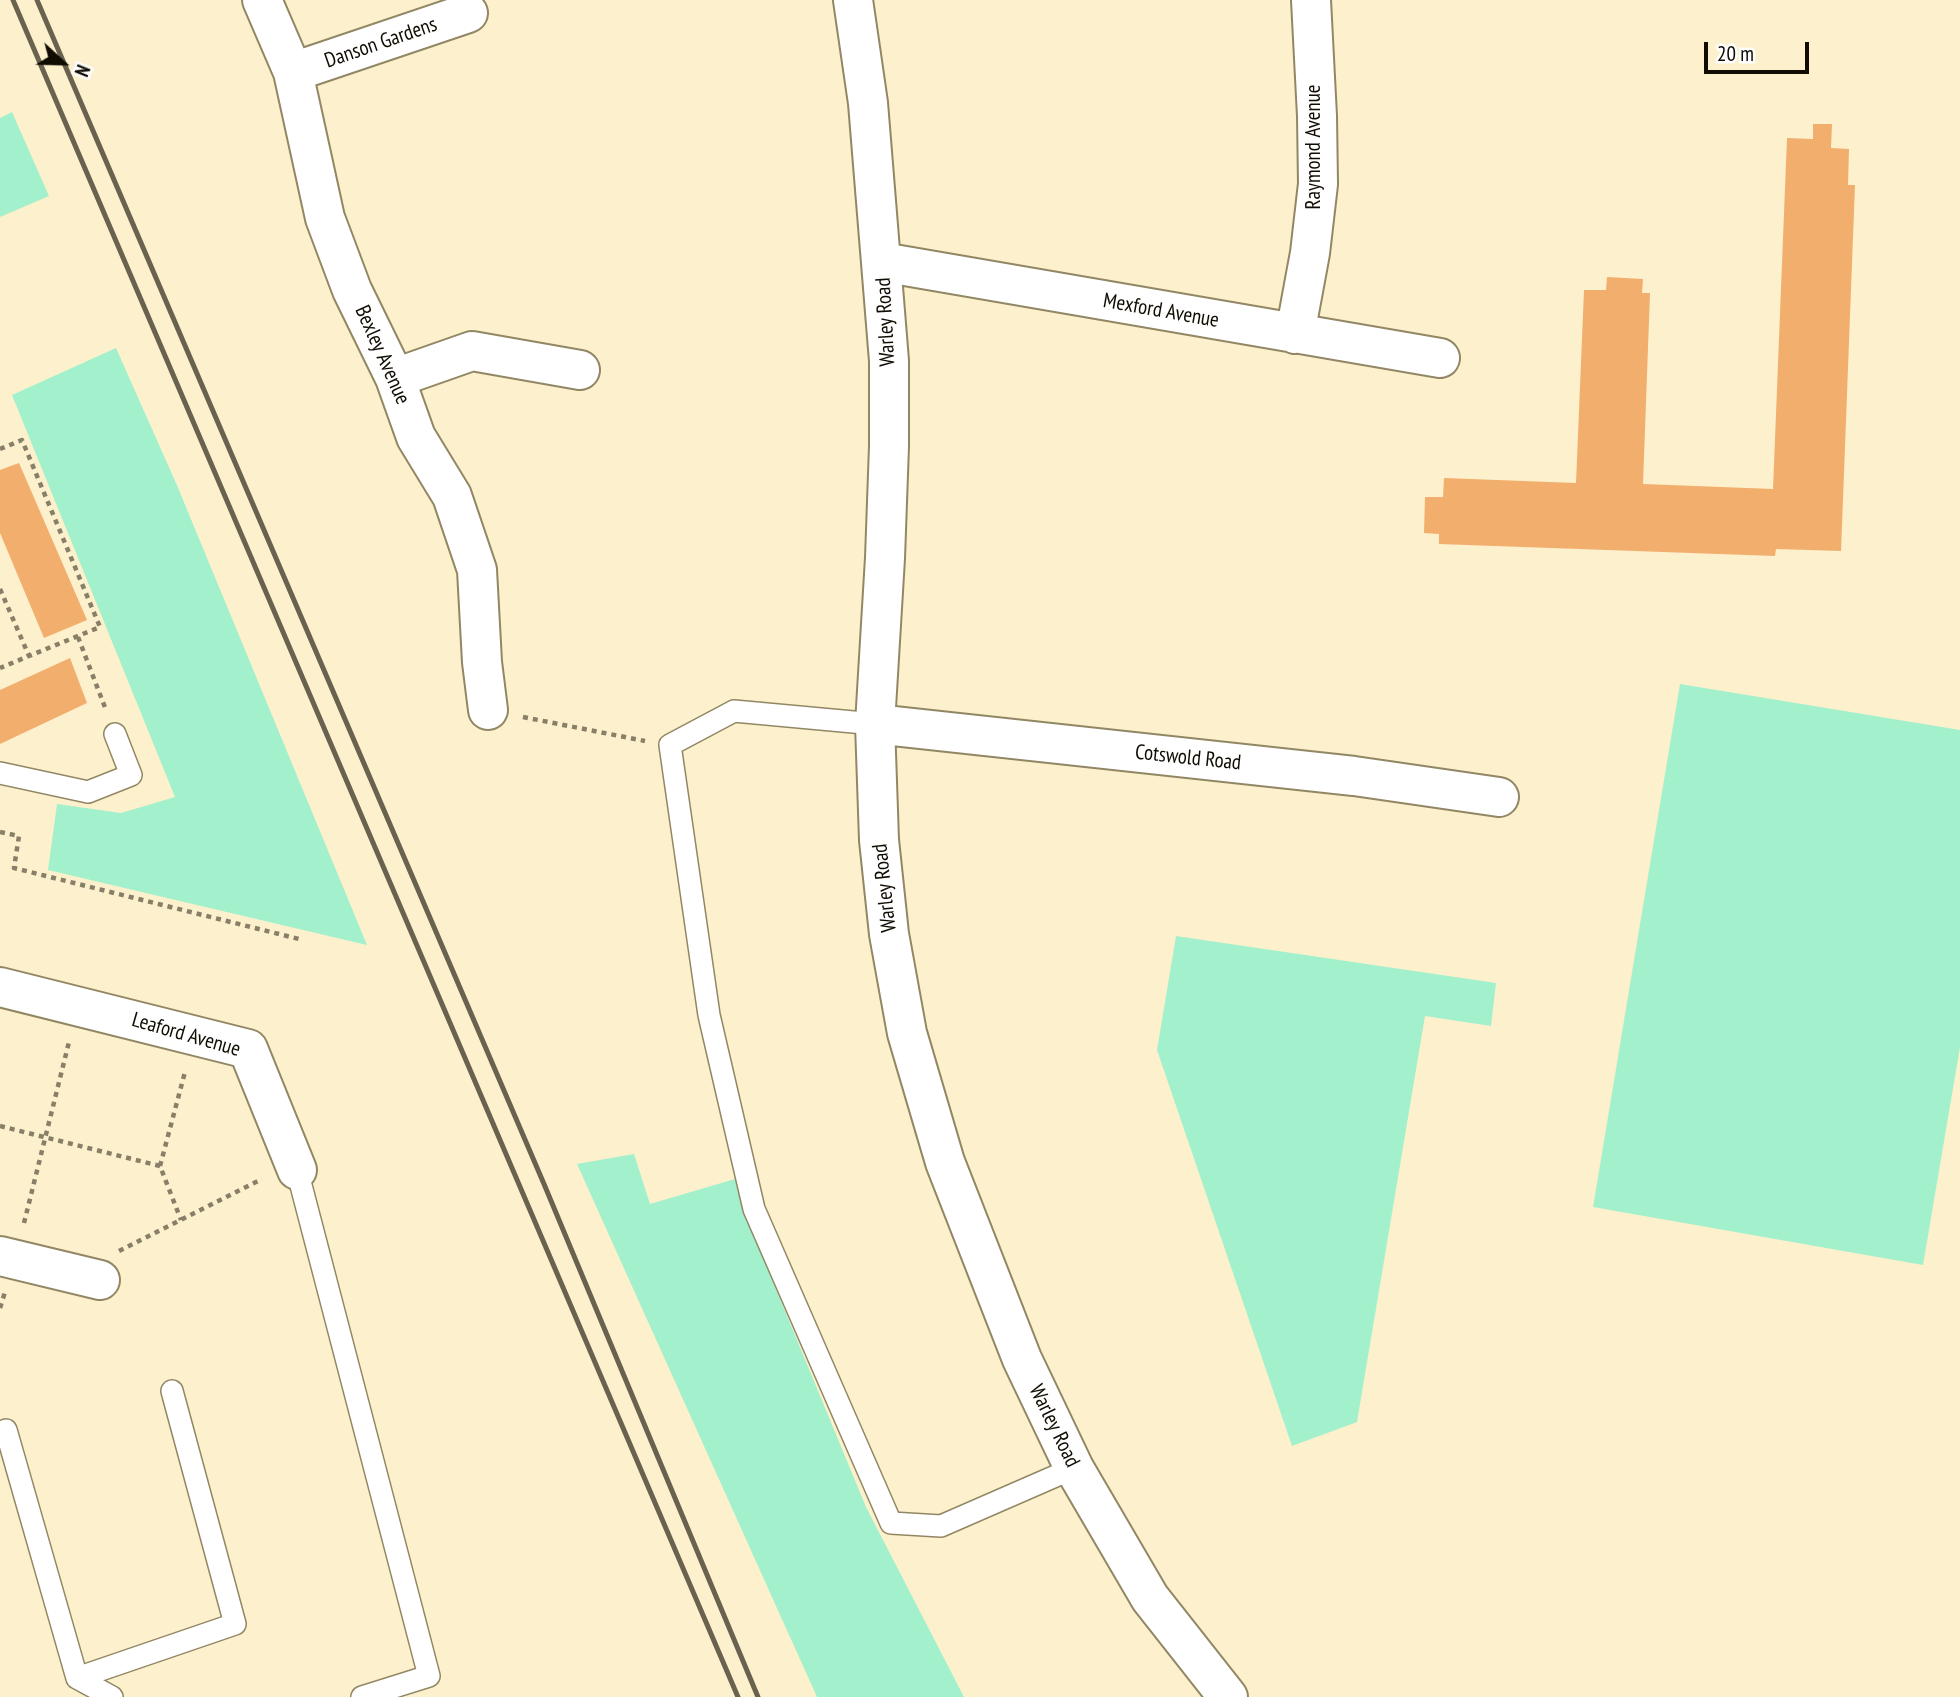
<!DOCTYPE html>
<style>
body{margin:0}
#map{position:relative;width:1960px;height:1697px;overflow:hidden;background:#fdf0cc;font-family:"PT Sans Narrow",sans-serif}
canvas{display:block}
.north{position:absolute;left:28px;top:28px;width:70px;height:70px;-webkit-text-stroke:5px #fefefe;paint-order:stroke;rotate:112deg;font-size:19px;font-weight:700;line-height:28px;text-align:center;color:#100c02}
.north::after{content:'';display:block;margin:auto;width:24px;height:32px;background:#100c02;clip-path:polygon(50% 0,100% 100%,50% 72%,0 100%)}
.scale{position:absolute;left:1704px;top:42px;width:105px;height:32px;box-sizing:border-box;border:4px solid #100c02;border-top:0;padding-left:9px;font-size:21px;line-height:24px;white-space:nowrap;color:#100c02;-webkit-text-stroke:5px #fefefe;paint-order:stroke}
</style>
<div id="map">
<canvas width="1960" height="1697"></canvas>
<div class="north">N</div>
<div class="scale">20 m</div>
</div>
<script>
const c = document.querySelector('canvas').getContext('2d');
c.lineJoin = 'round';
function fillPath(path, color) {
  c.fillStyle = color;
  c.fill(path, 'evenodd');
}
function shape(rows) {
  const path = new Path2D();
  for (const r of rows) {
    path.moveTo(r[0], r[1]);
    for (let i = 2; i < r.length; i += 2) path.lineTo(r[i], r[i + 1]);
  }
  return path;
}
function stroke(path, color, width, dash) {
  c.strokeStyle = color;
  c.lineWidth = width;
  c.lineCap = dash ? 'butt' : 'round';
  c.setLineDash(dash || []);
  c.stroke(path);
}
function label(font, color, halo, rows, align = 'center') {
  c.font = font + ' "PT Sans Narrow",sans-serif';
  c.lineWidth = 5;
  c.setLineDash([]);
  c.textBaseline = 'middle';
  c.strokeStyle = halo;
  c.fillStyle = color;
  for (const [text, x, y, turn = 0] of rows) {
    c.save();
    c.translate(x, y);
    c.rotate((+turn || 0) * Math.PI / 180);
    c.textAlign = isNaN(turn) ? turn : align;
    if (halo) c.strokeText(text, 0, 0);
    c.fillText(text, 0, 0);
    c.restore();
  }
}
fillPath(shape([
 [12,112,49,196,0,217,0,118],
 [116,348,176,483,367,945,48,870,57,804,121,813,175,797,12,395],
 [1680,684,1960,730,1960,1047,1923,1265,1593,1207],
 [1176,936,1496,983,1491,1026,1425,1016,1357,1422,1292,1446,1157,1050],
 [634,1154,650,1204,735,1179,747,1219,866,1507,964,1697,817,1697,577,1164]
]), '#a3f0cc');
fillPath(shape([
 [1813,124,1832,124,1831,148,1849,149,1848,185,1855,185,1841,551,1776,549,1775,556,1439,544,1439,534,1424,533,1425,497,1443,497,1444,478,1576,483,1584,290,1606,290,1607,277,1643,279,1642,293,1650,293,1643,484,1773,489,1787,138,1813,139],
 [19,463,87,620,44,638,0,533,0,470],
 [70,658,87,703,0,744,0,690]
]), '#f2ae6d');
const service = shape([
 [875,724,734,711,670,745,709,1015,754,1209,891,1523,941,1526,1074,1468],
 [0,773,88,792,131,775,115,734],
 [297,1170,429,1676,362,1697],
 [6,1430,77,1678,112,1697],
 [77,1678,235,1624,172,1391]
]);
const minor = shape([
 [262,0,293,72,325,218,352,290,395,378,416,437,452,496,477,570,482,662,488,710],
 [853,0,868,103,889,361,889,446,885,558,875,724,879,840,889,934,907,1033,945,1162,1022,1359,1074,1468,1150,1598,1228,1697],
 [293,72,468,13],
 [882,262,1440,358],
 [1295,334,1310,253,1318,184,1317,116,1311,0],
 [395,378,472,351,580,370],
 [875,724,1354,776,1499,797],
 [0,987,248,1049,297,1170],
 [0,1256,100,1280]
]);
stroke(service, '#928765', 24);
stroke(minor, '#928765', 42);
stroke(shape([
 [0,449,22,440,100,627,29,656],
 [0,589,29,656,0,668],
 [78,637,106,710],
 [523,717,645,741],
 [0,832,19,836,14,868,303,940],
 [0,1126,160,1166,181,1220],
 [160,1166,185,1072],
 [24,1223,69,1042],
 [119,1251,262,1179],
 [0,1308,5,1292]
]), '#877f68', 4.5, [5, 5]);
stroke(service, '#fff', 21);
stroke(minor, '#fff', 38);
stroke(shape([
 [13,0,738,1697],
 [37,0,544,1184,758,1697]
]), '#69624e', 5);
label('21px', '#100c02', '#fefefe', [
 ["Danson Gardens",381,43,-19],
 ["Raymond Avenue",1314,147,-90],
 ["Mexford Avenue",1161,311,10],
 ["Warley Road",886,322,-93],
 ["Bexley Avenue",382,355,66],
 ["Cotswold Road",1188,758,6],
 ["Warley Road",885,888,-96],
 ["Leaford Avenue",186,1035,16],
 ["Warley Road",1054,1426,64]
]);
</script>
